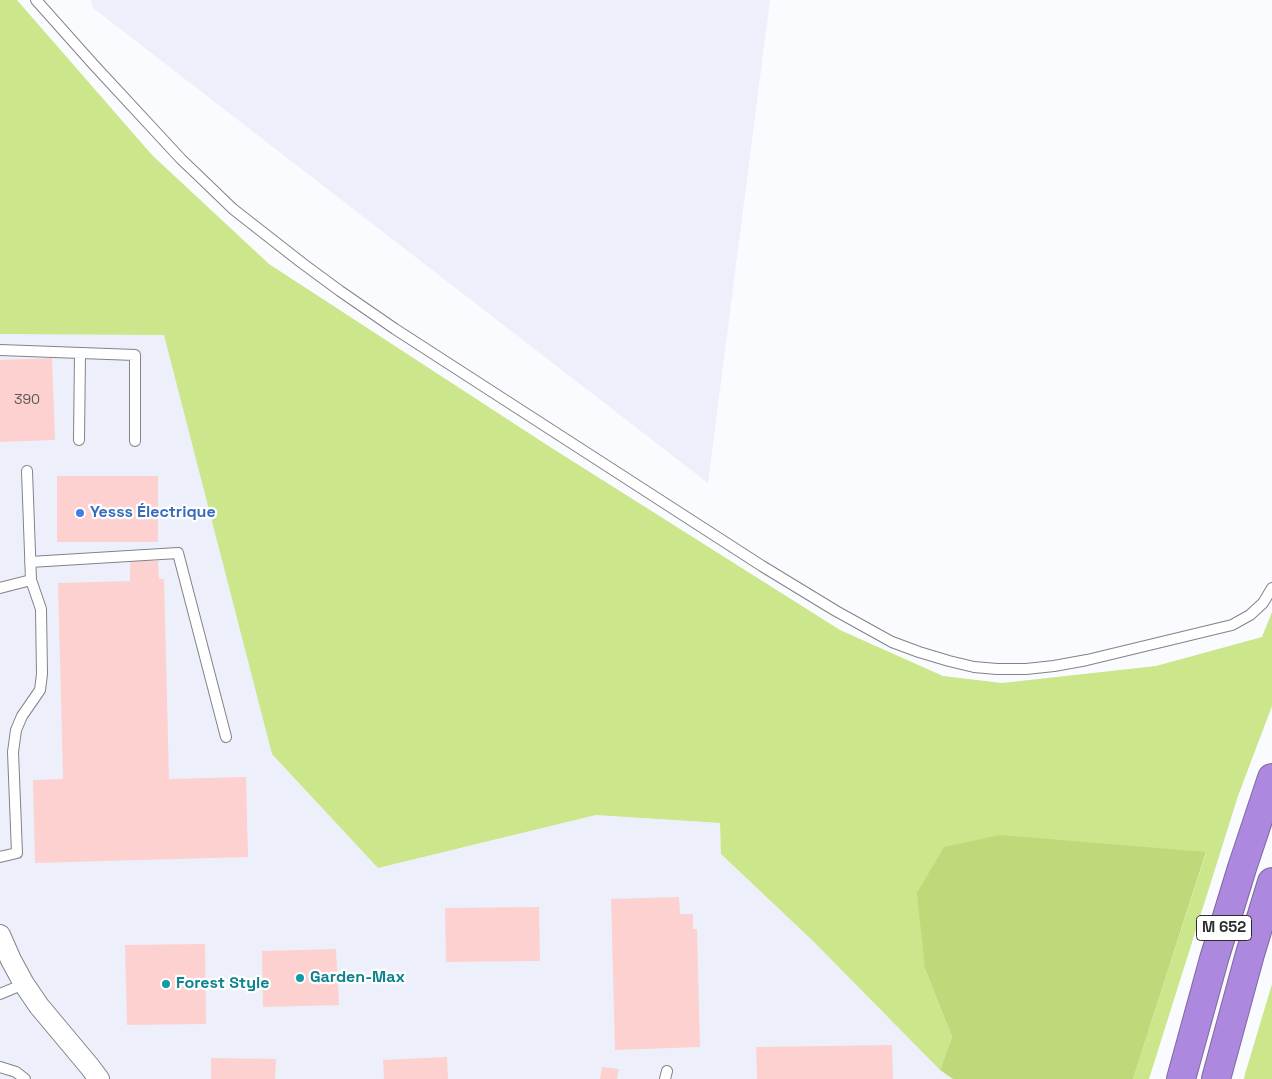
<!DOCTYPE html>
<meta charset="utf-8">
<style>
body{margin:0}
canvas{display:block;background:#fafbff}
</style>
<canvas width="1272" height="1079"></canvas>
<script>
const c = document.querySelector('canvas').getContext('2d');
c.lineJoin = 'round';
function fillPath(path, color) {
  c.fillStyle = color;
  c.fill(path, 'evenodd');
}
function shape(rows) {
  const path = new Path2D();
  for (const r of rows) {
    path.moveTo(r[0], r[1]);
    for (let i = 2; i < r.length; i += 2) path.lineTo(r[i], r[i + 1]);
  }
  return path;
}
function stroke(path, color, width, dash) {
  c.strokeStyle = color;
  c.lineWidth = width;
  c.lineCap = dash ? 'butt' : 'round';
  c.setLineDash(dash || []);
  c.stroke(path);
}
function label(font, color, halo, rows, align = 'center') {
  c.font = font + ' "Space Grotesk",sans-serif';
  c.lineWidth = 4.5;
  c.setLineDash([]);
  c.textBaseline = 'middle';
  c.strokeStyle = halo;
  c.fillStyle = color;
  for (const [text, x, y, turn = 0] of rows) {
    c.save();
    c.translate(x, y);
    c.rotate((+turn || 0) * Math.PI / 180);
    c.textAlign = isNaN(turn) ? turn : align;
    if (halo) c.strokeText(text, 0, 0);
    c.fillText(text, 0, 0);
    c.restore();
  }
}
fillPath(shape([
 [91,0,770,0,708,483,93,8],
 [0,334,164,334,378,868,596,815,720,823,721,854,814,942,940,1070,953,1079,0,1079]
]), '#edf0fb');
fillPath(shape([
 [0,0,17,0,152,155,269,264,547,445,840,630,943,676,1002,683,1156,666,1262,637,1272,612,1272,706,1238,796,1149,1079,1133,1079,1206,853,925,969,952,1037,940,1070,814,942,721,854,720,823,596,815,378,868,272,754,164,335,0,334],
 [1272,984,1272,1079,1244,1079,1245,1074]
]), '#cbe68b');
fillPath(shape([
 [1000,835,1206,852,1133,1079,953,1079,940,1070,952,1037,925,969,917,893,944,847]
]), '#bdd97a');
fillPath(shape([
 [52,358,55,440,0,442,0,360],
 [57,476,158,476,158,542,57,542],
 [130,561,158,561,159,579,164,579,169,779,246,777,248,857,35,863,33,780,63,779,58,583,130,581],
 [679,897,680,914,693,914,693,929,697,929,700,1047,615,1050,611,899],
 [539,907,540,961,446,962,445,908],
 [205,944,206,1024,127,1025,125,945],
 [336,949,339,1005,263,1007,262,951],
 [892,1045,893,1079,757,1079,756,1047],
 [447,1057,448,1079,384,1079,383,1060],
 [211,1058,276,1059,275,1079,211,1079],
 [602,1067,619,1069,617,1079,600,1079]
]), '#fdd1cf');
const lane = shape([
 [36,0,93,64,181,159,205,182,233,209,302,263,340,291,395,329,762,566,836,611,892,642,919,652,949,661,974,667,997,669,1026,669,1054,666,1087,660,1232,625,1250,615,1263,603,1272,588],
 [0,350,135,355,135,441],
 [79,440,80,353],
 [30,562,178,553,226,737],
 [0,588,31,580,27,471],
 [0,857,17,853,13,752,16,730,22,716,40,690,42,674,41,609,31,580],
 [0,994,24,984],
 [0,1067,16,1072,25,1079],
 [665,1079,667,1071]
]);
const street = shape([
 [0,935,11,960,24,984,39,1006,90,1067,99,1079]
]);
const highway = shape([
 [1181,1079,1214,959,1242,868,1272,778],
 [1216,1079,1250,954,1272,882]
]);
stroke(lane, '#818388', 12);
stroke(street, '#818388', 22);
stroke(highway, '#7f68a0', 30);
stroke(lane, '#fff', 10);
stroke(street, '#fff', 20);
stroke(highway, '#ac89de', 28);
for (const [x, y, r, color] of [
 [80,513,5,"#3f7fe0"],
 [300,978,5,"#0f9aa8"],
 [166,984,5,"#0f9aa8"]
]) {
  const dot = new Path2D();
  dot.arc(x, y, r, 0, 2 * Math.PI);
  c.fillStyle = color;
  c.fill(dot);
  stroke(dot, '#fff', 2);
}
label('14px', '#605556', null, [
 ["390",27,400]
]);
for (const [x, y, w] of [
 [1224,928,55]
]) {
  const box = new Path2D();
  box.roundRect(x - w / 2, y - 12.5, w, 25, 4);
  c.fillStyle = '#fff';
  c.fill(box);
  stroke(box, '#2b2c2e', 1);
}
label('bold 15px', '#2b2c2e', null, [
 ["M 652",1224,928]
]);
label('bold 16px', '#366cbe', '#fff', [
 ["Yesss Électrique",90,513]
], 'left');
label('bold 16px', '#0d838f', '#fff', [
 ["Garden-Max",310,978],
 ["Forest Style",176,984]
], 'left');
</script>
